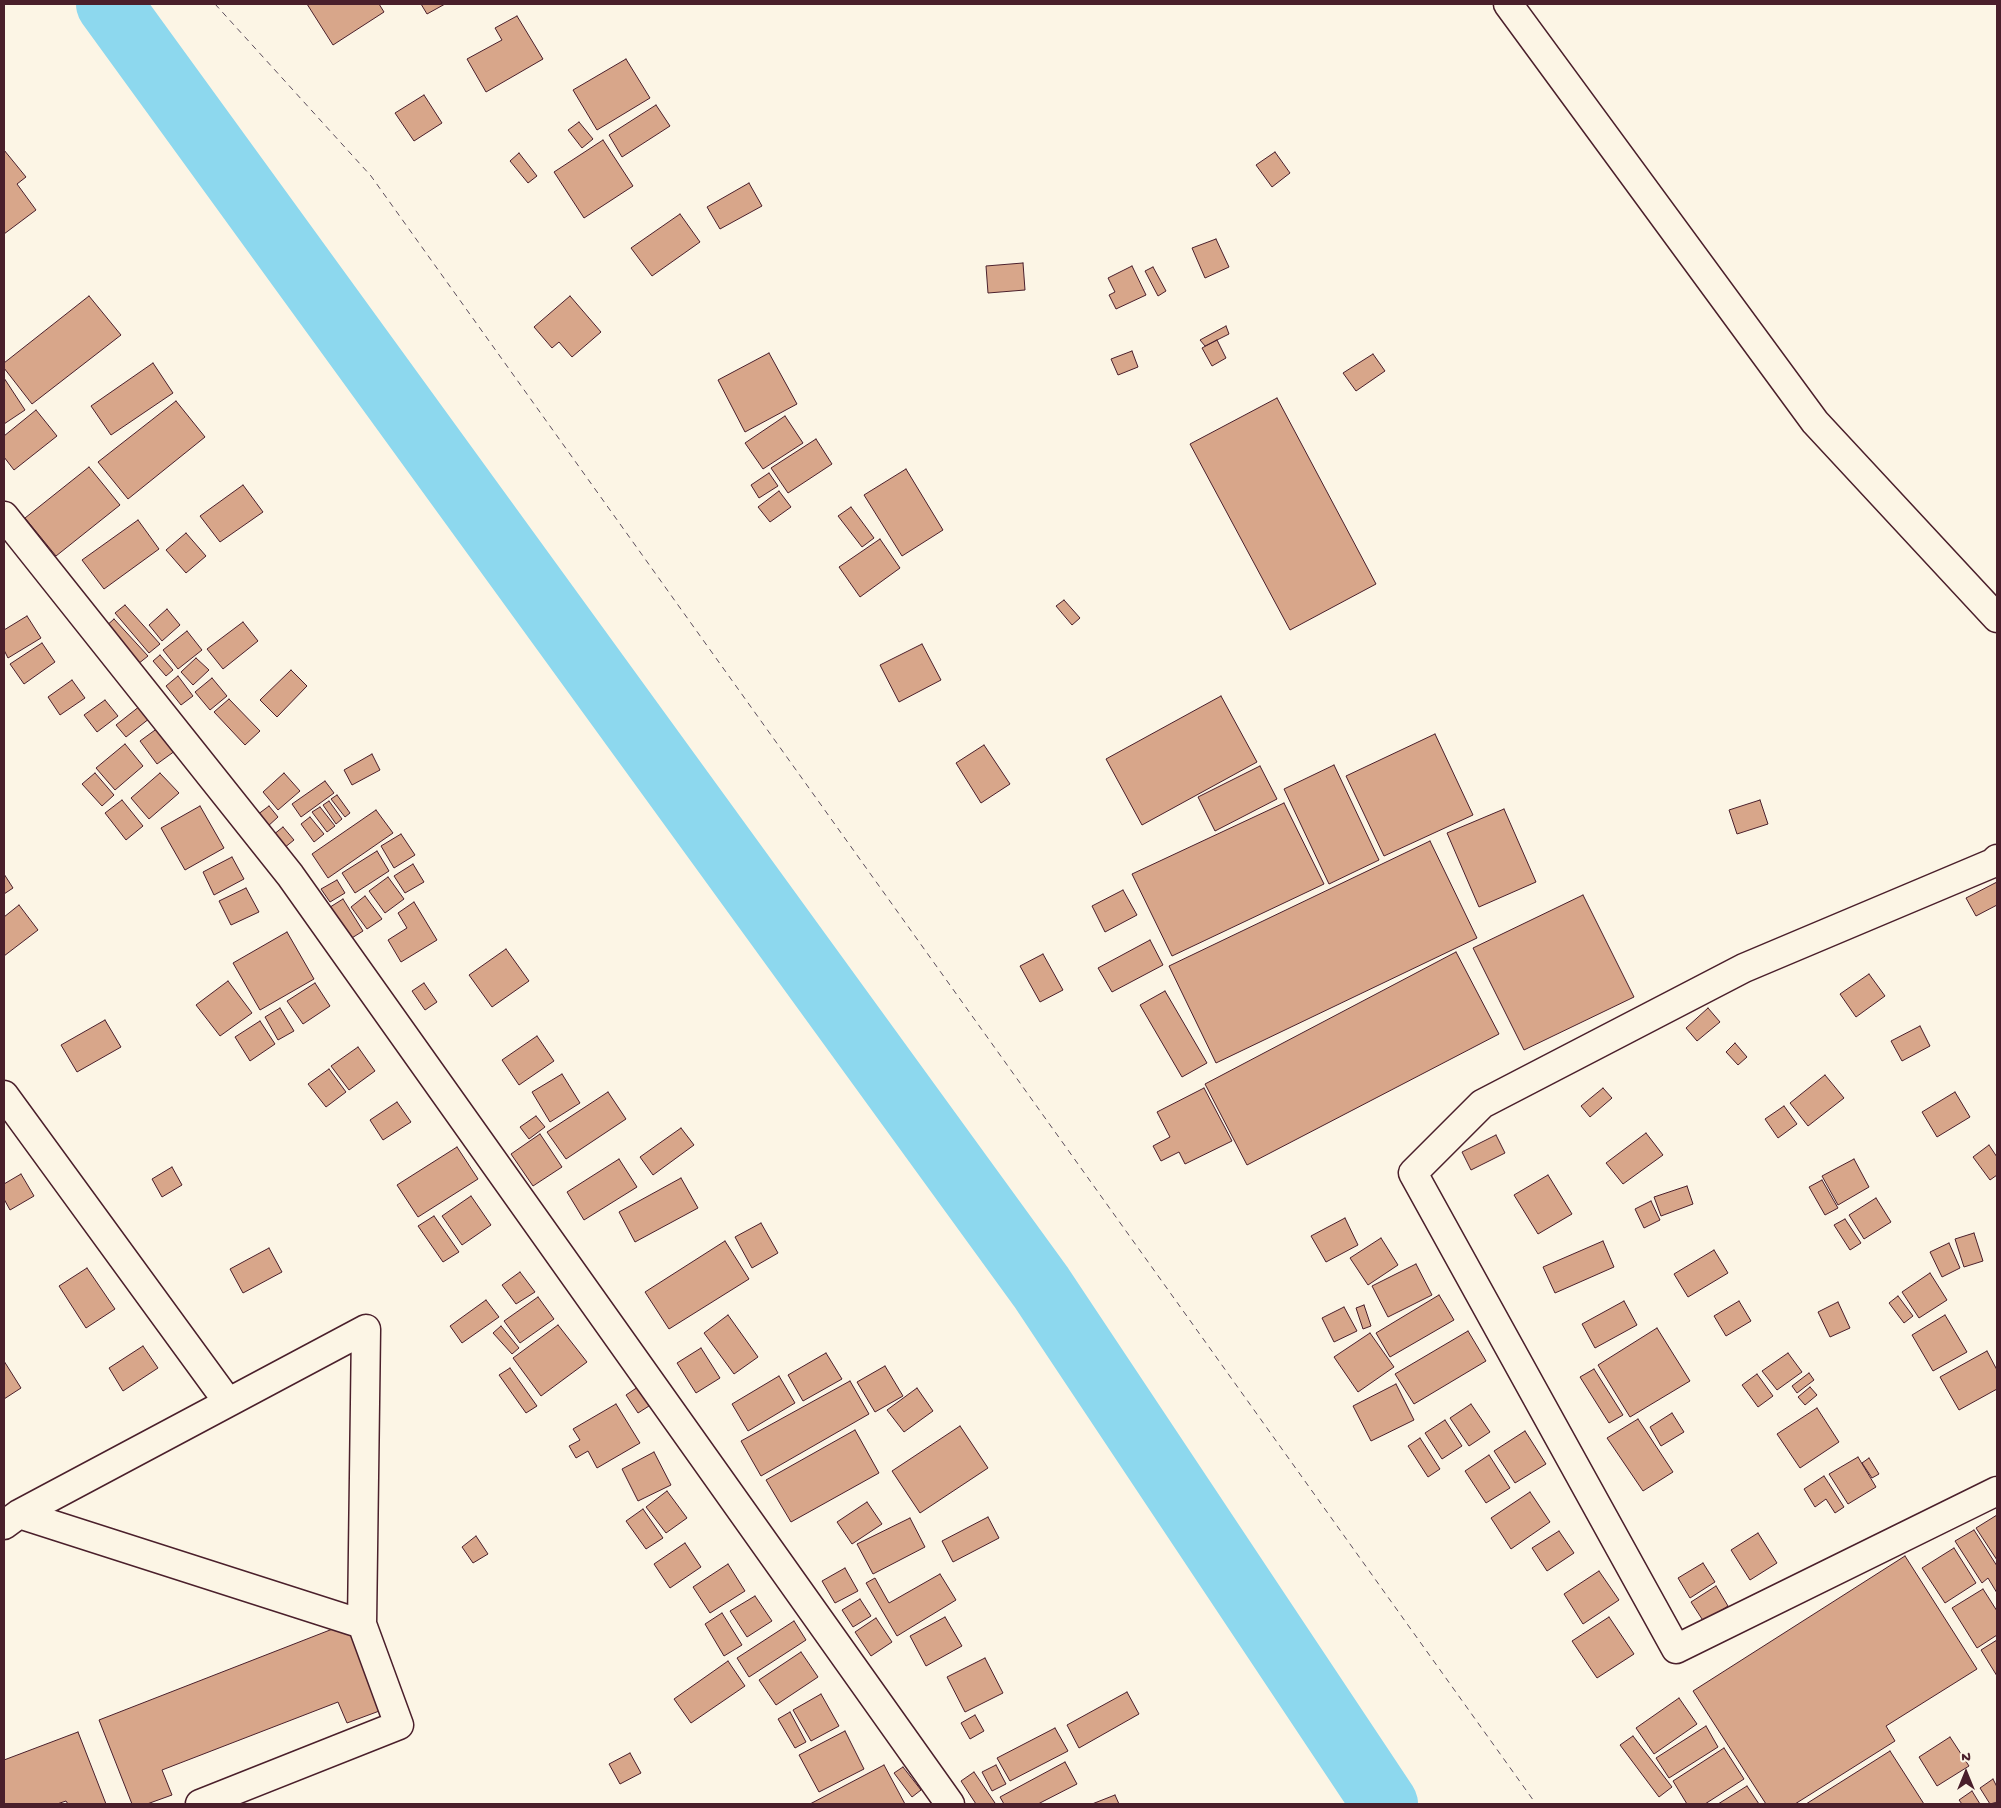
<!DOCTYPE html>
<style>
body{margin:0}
#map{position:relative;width:2001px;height:1808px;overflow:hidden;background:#fcf5e5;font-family:"Gochi Hand",sans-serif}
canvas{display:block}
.frame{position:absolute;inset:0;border:5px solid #4a1f2b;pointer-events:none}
.north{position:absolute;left:1941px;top:1748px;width:50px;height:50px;-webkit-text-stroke:4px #fcf5e5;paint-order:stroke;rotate:0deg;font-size:14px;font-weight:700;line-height:20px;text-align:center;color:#4a1f2b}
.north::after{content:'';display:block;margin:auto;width:18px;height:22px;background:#4a1f2b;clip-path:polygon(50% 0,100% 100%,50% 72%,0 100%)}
</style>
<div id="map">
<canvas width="2001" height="1808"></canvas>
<div class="frame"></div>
<div class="north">N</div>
</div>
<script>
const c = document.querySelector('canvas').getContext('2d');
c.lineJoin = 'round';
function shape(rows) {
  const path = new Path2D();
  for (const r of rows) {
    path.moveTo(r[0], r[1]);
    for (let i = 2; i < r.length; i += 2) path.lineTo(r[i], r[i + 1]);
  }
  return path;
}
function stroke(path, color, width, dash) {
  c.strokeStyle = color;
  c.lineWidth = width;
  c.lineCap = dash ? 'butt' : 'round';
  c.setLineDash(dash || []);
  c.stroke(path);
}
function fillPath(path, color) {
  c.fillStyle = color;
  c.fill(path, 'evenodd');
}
stroke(shape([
 [109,4,1041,1287,1385,1804]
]), '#8dd8ee', 66);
stroke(shape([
 [215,4,371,176,1536,1804]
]), '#5b4d5c', 1, [6, 5]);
const building = shape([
 [307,4,379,4,384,12,333,45,307,4],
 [421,4,445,4,427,14,421,4],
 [517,16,543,59,486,92,467,59,502,40,495,28,517,16],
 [626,59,650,98,597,130,573,90,626,59],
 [424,95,442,123,414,141,395,113,424,95],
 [656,105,670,126,622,157,609,135,656,105],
 [579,122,593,139,582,148,568,130,579,122],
 [603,140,633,186,584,218,554,172,603,140],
 [4,150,26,177,17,184,36,210,4,234,4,150],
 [1275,152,1290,173,1272,187,1256,165,1275,152],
 [519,153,537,176,528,183,510,161,519,153],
 [749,183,762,206,720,229,707,207,749,183],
 [680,214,700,242,652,276,631,248,680,214],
 [1216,239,1229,267,1205,278,1192,248,1216,239],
 [1023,263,1025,290,988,293,986,266,1023,263],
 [1132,266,1146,295,1116,309,1109,295,1115,292,1108,278,1132,266],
 [1153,267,1166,291,1158,296,1145,271,1153,267],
 [89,296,121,335,32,404,4,368,4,363,89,296],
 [570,296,601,332,572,357,559,342,552,348,534,327,570,296],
 [1226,326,1229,334,1205,346,1200,340,1226,326],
 [1217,340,1226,358,1212,366,1202,348,1217,340],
 [1132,351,1138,367,1118,375,1111,359,1132,351],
 [769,353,797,404,745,432,718,380,769,353],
 [1373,354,1385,371,1356,391,1343,373,1373,354],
 [153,363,173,393,111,435,91,406,153,363],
 [4,378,25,410,4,424,4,378],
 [1277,398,1376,584,1290,630,1190,444,1277,398],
 [176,401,205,437,128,499,98,462,176,401],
 [36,410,57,436,14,470,4,457,4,436,36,410],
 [785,416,803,443,763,469,745,443,785,416],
 [816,439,832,464,788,493,771,468,816,439],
 [89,467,120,505,56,556,25,518,89,467],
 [906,469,943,530,902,556,864,495,906,469],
 [769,473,778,486,759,498,751,485,769,473],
 [243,485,263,512,220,542,200,516,243,485],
 [779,491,791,507,770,522,758,507,779,491],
 [851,507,874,538,862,547,838,516,851,507],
 [138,520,159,549,104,589,82,560,138,520],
 [186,533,206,556,186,573,166,550,186,533],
 [880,539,900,568,860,597,839,567,880,539],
 [1064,600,1080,618,1072,625,1056,606,1064,600],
 [125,605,160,644,149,653,115,613,125,605],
 [167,609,180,625,162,641,149,625,167,609],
 [27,616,41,638,8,658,4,650,4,630,27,616],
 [114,619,148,656,138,664,105,627,114,619],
 [243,622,258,641,223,669,207,649,243,622],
 [187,631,202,650,178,669,163,650,187,631],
 [42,643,55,662,24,684,10,664,42,643],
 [922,644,941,680,899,702,880,665,922,644],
 [160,655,173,670,166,676,153,661,160,655],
 [196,658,209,670,193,685,181,672,196,658],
 [291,670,307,686,277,717,260,700,291,670],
 [178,676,193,696,181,705,166,686,178,676],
 [212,678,227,696,210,710,195,692,212,678],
 [72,680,85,698,60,715,48,697,72,680],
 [1221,696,1257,762,1142,825,1106,759,1221,696],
 [229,699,260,731,245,745,214,712,229,699],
 [105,700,118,716,97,732,84,715,105,700],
 [140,706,150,718,126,737,116,725,140,706],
 [162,725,179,748,157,764,140,741,162,725],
 [1435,734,1473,815,1384,856,1346,776,1435,734],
 [125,744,143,766,115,790,96,768,125,744],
 [984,745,1010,784,981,803,956,763,984,745],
 [372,754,380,770,352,785,344,770,372,754],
 [1334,765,1379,860,1329,884,1284,789,1334,765],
 [1260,766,1277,799,1215,831,1198,797,1260,766],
 [95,773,114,795,102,806,82,784,95,773],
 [160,773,179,793,149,819,131,798,160,773],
 [284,773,300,791,278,810,263,792,284,773],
 [325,781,334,793,301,817,292,804,325,781],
 [337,795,350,813,345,817,331,799,337,795],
 [122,800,143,826,126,840,105,813,122,800],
 [1760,800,1768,824,1737,834,1729,810,1760,800],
 [329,801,342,819,336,824,323,805,329,801],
 [1284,803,1324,884,1172,956,1132,874,1284,803],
 [200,806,224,848,185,870,161,828,200,806],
 [269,806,278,817,267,827,257,815,269,806],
 [320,807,335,826,327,832,312,812,320,807],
 [1504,809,1536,882,1479,907,1447,833,1504,809],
 [376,810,393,833,328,878,312,854,376,810],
 [310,817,324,834,314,842,301,824,310,817],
 [283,827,294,840,284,848,273,835,283,827],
 [401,834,415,855,394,868,381,846,401,834],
 [1430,841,1477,938,1216,1063,1169,966,1430,841],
 [377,851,389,871,355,893,342,873,377,851],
 [232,857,244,879,214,895,203,872,232,857],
 [413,864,424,882,405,893,394,876,413,864],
 [4,874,13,888,4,894,4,874],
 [388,877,404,899,385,913,369,891,388,877],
 [337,880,345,893,330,902,321,889,337,880],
 [1997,882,1997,905,1976,916,1966,898,1997,882],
 [246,888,259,912,231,925,219,901,246,888],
 [1123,890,1137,915,1105,932,1092,906,1123,890],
 [1583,895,1634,997,1524,1050,1473,948,1583,895],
 [365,896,382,919,367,929,351,907,365,896],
 [343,899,363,931,347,941,327,909,343,899],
 [414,902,437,940,401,962,388,940,407,928,398,913,414,902],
 [19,905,38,930,4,956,4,917,19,905],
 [287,932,314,979,260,1010,233,963,287,932],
 [1150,940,1163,965,1112,992,1098,968,1150,940],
 [506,949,529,981,492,1007,469,975,506,949],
 [1456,952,1499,1034,1247,1165,1205,1084,1456,952],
 [1043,954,1063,990,1040,1002,1020,966,1043,954],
 [1869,974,1885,996,1856,1017,1840,994,1869,974],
 [228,981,252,1013,220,1036,196,1005,228,981],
 [315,983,330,1006,303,1024,287,1001,315,983],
 [424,983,437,1002,425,1010,412,991,424,983],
 [1165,991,1207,1063,1182,1077,1140,1005,1165,991],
 [280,1008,294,1031,278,1040,265,1017,280,1008],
 [1708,1008,1720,1022,1697,1041,1686,1028,1708,1008],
 [105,1020,121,1047,77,1072,61,1045,105,1020],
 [260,1021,275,1044,250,1061,235,1037,260,1021],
 [1920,1026,1930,1046,1902,1061,1891,1041,1920,1026],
 [537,1036,554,1061,519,1085,502,1060,537,1036],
 [1735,1043,1747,1057,1738,1065,1726,1052,1735,1043],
 [358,1047,375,1071,349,1090,331,1066,358,1047],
 [329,1069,346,1092,326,1107,308,1084,329,1069],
 [562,1074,580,1103,550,1122,532,1092,562,1074],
 [1825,1075,1844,1098,1808,1126,1790,1103,1825,1075],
 [1204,1088,1232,1141,1185,1164,1179,1152,1161,1161,1153,1146,1170,1137,1157,1112,1204,1088],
 [1603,1088,1612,1098,1590,1117,1581,1106,1603,1088],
 [608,1092,626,1119,566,1159,547,1132,608,1092],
 [1955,1092,1970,1117,1937,1137,1922,1112,1955,1092],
 [397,1102,411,1122,383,1140,370,1120,397,1102],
 [1784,1106,1797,1124,1778,1138,1765,1119,1784,1106],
 [536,1116,545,1127,529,1139,520,1127,536,1116],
 [681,1128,694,1145,653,1175,640,1157,681,1128],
 [1646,1133,1663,1155,1623,1184,1606,1163,1646,1133],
 [540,1134,562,1167,533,1186,511,1154,540,1134],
 [1496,1135,1505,1153,1471,1170,1462,1152,1496,1135],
 [1989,1145,1997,1157,1997,1175,1990,1180,1973,1157,1989,1145],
 [457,1147,478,1179,418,1217,397,1185,457,1147],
 [619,1159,637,1187,584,1220,567,1192,619,1159],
 [1854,1159,1869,1187,1838,1205,1822,1176,1854,1159],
 [172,1167,182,1185,162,1197,152,1179,172,1167],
 [21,1174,34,1196,10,1210,4,1199,4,1184,21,1174],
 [1548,1175,1572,1214,1538,1234,1514,1195,1548,1175],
 [681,1178,698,1208,635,1242,619,1212,681,1178],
 [1822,1180,1838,1208,1825,1215,1809,1187,1822,1180],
 [1687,1186,1693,1204,1661,1216,1654,1197,1687,1186],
 [471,1196,491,1225,462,1245,442,1216,471,1196],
 [1876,1198,1891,1222,1864,1239,1849,1215,1876,1198],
 [1651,1201,1660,1220,1644,1228,1635,1209,1651,1201],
 [434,1216,459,1252,443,1262,418,1226,434,1216],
 [1345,1218,1358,1245,1326,1262,1311,1236,1345,1218],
 [1845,1219,1861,1243,1850,1250,1834,1225,1845,1219],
 [761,1223,778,1253,752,1268,735,1237,761,1223],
 [1974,1233,1983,1261,1964,1267,1955,1239,1974,1233],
 [1381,1238,1398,1265,1368,1285,1350,1258,1381,1238],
 [725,1241,749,1279,669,1329,645,1292,725,1241],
 [1603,1241,1614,1267,1555,1293,1543,1267,1603,1241],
 [1949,1243,1960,1268,1942,1277,1930,1252,1949,1243],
 [269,1248,282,1272,243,1293,230,1269,269,1248],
 [1714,1250,1728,1273,1688,1297,1674,1274,1714,1250],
 [1416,1264,1432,1295,1388,1317,1372,1286,1416,1264],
 [87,1268,115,1309,86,1328,59,1286,87,1268],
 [520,1272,535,1292,516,1304,502,1285,520,1272],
 [1930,1273,1947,1300,1919,1318,1902,1292,1930,1273],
 [1439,1295,1454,1320,1390,1357,1376,1333,1439,1295],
 [1898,1296,1913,1316,1904,1323,1889,1303,1898,1296],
 [538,1297,554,1319,520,1343,504,1321,538,1297],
 [486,1300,499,1317,462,1343,450,1326,486,1300],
 [1624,1301,1637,1325,1595,1348,1582,1324,1624,1301],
 [1739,1301,1751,1321,1726,1336,1714,1316,1739,1301],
 [1838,1302,1850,1328,1830,1337,1818,1312,1838,1302],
 [1364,1305,1371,1326,1363,1329,1356,1308,1364,1305],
 [1344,1307,1357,1331,1334,1342,1322,1318,1344,1307],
 [728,1315,758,1357,734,1374,704,1333,728,1315],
 [1945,1315,1967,1352,1933,1371,1912,1335,1945,1315],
 [558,1325,587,1362,541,1396,513,1358,558,1325],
 [501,1326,519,1348,512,1354,493,1333,501,1326],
 [1657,1328,1690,1381,1630,1417,1598,1365,1657,1328],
 [1468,1331,1486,1361,1414,1404,1395,1374,1468,1331],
 [1370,1333,1394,1367,1358,1392,1334,1357,1370,1333],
 [143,1346,158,1368,123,1391,109,1368,143,1346],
 [701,1348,720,1378,696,1393,677,1363,701,1348],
 [1987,1351,1997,1370,1997,1389,1959,1410,1940,1377,1987,1351],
 [826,1353,842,1379,803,1401,788,1375,826,1353],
 [1788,1353,1802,1372,1777,1390,1762,1371,1788,1353],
 [4,1361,21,1388,4,1399,4,1361],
 [885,1366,903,1396,875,1412,857,1382,885,1366],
 [510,1368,537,1406,526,1413,499,1375,510,1368],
 [1594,1369,1623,1415,1609,1423,1580,1377,1594,1369],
 [1809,1373,1814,1380,1797,1393,1792,1386,1809,1373],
 [1757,1374,1773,1396,1758,1407,1742,1385,1757,1374],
 [779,1376,795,1403,748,1431,732,1404,779,1376],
 [647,1381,660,1399,638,1413,626,1395,647,1381],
 [850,1381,869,1414,761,1476,741,1441,850,1381],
 [1396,1384,1414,1420,1371,1441,1353,1406,1396,1384],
 [1810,1387,1817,1395,1805,1405,1798,1397,1810,1387],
 [917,1388,933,1411,904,1432,887,1410,917,1388],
 [616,1404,640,1443,597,1468,588,1451,576,1458,569,1446,580,1440,573,1429,616,1404],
 [1471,1404,1490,1432,1469,1446,1450,1418,1471,1404],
 [1817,1408,1839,1442,1800,1468,1777,1434,1817,1408],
 [1672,1413,1684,1432,1661,1446,1650,1427,1672,1413],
 [1638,1419,1673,1472,1643,1491,1607,1438,1638,1419],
 [1445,1420,1462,1446,1442,1459,1425,1433,1445,1420],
 [960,1426,988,1468,920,1513,892,1471,960,1426],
 [855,1430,879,1473,791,1522,766,1480,855,1430],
 [1525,1431,1546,1464,1515,1483,1494,1451,1525,1431],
 [1420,1438,1440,1469,1428,1477,1408,1446,1420,1438],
 [654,1452,671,1485,638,1501,622,1469,654,1452],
 [1489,1455,1510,1488,1486,1503,1465,1471,1489,1455],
 [1858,1457,1876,1487,1848,1504,1829,1474,1858,1457],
 [1869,1458,1879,1474,1872,1478,1862,1463,1869,1458],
 [1824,1476,1844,1507,1835,1513,1826,1499,1815,1507,1804,1489,1824,1476],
 [667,1491,687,1518,666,1533,646,1507,667,1491],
 [1530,1492,1550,1522,1511,1549,1491,1518,1530,1492],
 [867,1502,882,1524,852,1544,837,1522,867,1502],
 [643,1509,663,1538,646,1549,626,1521,643,1509],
 [1997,1515,1997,1560,1976,1528,1997,1515],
 [988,1517,999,1538,953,1562,942,1541,988,1517],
 [910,1518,925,1547,873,1574,857,1544,910,1518],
 [1974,1530,1997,1566,1997,1593,1988,1578,1982,1583,1955,1541,1974,1530],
 [1559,1531,1574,1553,1547,1571,1532,1548,1559,1531],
 [1758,1533,1777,1563,1750,1580,1731,1550,1758,1533],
 [476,1536,488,1554,473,1563,462,1547,476,1536],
 [685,1543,701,1567,670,1588,654,1564,685,1543],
 [1954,1548,1976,1583,1945,1603,1922,1568,1954,1548],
 [1905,1556,1977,1669,1886,1726,1895,1741,1795,1804,1766,1804,1693,1691,1905,1556],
 [1703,1563,1715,1582,1690,1598,1678,1578,1703,1563],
 [728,1564,745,1591,710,1613,693,1587,728,1564],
 [845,1568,858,1591,835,1603,822,1581,845,1568],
 [1599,1571,1619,1600,1583,1624,1564,1594,1599,1571],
 [940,1574,956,1600,897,1636,866,1583,875,1578,889,1603,940,1574],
 [1716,1586,1728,1606,1704,1622,1691,1602,1716,1586],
 [1983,1589,1997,1611,1997,1635,1977,1648,1952,1608,1983,1589],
 [755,1596,772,1621,747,1637,730,1611,755,1596],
 [860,1599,871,1616,853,1627,842,1610,860,1599],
 [722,1613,742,1645,724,1656,705,1624,722,1613],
 [945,1617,962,1646,926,1666,910,1636,945,1617],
 [1609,1617,1634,1654,1597,1678,1572,1641,1609,1617],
 [876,1618,892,1642,871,1656,855,1632,876,1618],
 [794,1621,806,1640,749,1677,737,1658,794,1621],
 [348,1623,382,1710,347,1723,338,1702,162,1770,172,1795,147,1804,132,1804,99,1720,348,1623],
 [1997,1640,1997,1676,1981,1650,1997,1640],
 [801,1652,818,1677,776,1705,759,1680,801,1652],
 [985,1658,1003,1693,965,1712,947,1677,985,1658],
 [728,1661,745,1686,691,1723,674,1699,728,1661],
 [1127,1692,1139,1714,1079,1748,1067,1725,1127,1692],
 [821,1694,839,1726,811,1741,793,1710,821,1694],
 [1679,1698,1697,1724,1654,1754,1636,1728,1679,1698],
 [790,1712,806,1742,795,1748,778,1719,790,1712],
 [975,1715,984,1731,970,1739,961,1723,975,1715],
 [1706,1726,1718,1747,1669,1778,1656,1758,1706,1726],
 [1055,1728,1068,1751,1010,1781,997,1758,1055,1728],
 [845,1731,864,1769,819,1792,799,1755,845,1731],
 [78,1732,106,1804,68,1804,66,1801,57,1804,4,1804,4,1760,78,1732],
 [1633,1736,1672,1787,1659,1797,1620,1745,1633,1736],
 [1950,1737,1969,1766,1937,1786,1919,1757,1950,1737],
 [1724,1748,1744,1779,1705,1804,1687,1804,1673,1781,1724,1748],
 [1890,1751,1924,1804,1806,1804,1890,1751],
 [630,1753,641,1773,620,1784,609,1764,630,1753],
 [1065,1762,1077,1784,1038,1804,1004,1804,1000,1797,1065,1762],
 [884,1765,905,1804,810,1804,884,1765],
 [996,1765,1006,1784,992,1791,982,1772,996,1765],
 [903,1767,921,1790,912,1797,894,1773,903,1767],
 [974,1772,995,1803,993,1804,976,1804,961,1781,974,1772],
 [1993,1779,1997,1787,1997,1802,1990,1804,1980,1788,1993,1779],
 [1747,1786,1759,1804,1718,1804,1747,1786],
 [1972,1791,1980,1804,1962,1804,1959,1800,1972,1791],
 [1115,1795,1119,1804,1092,1804,1115,1795]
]);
fillPath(building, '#d8a68a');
stroke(building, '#4a1f2b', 1);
const minor = shape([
 [1508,4,1815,422,1997,618],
 [4,516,290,875,950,1804],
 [1997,859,1993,863,1744,968,1482,1104,1413,1173,1676,1649,1997,1491],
 [4,1095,228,1402],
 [19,1514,362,1624,399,1725,200,1804],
 [4,1525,19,1514,366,1329,362,1624]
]);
stroke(minor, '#4a1f2b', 31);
stroke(minor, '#fcf5e5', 28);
</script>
